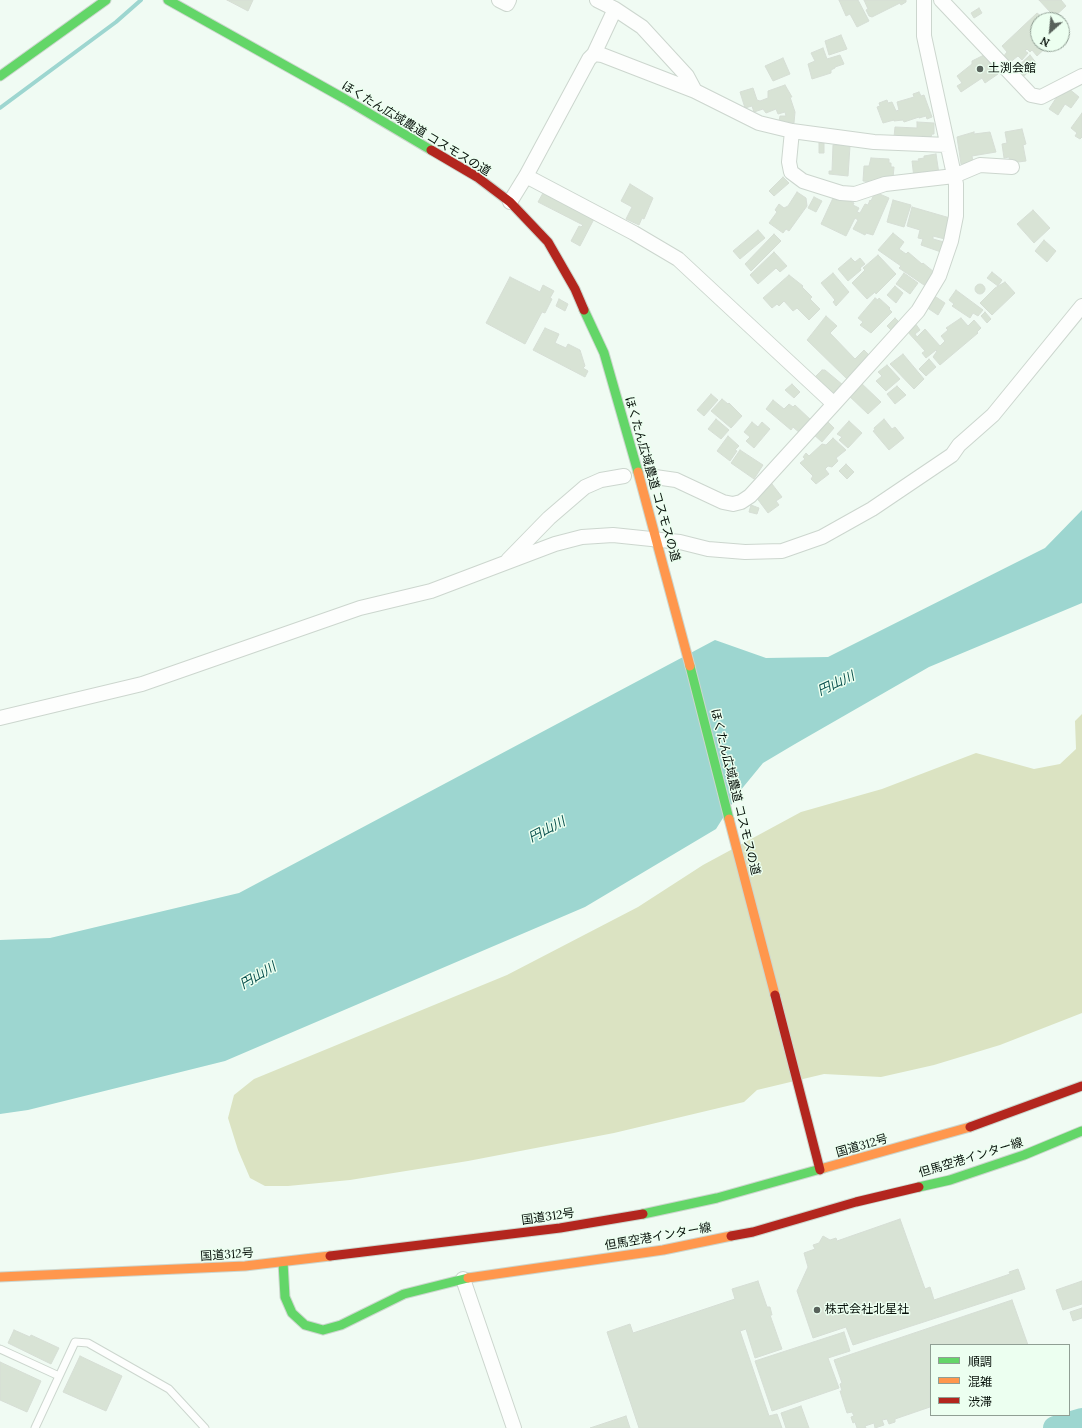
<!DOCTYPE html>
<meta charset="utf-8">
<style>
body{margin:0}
#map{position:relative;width:1082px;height:1428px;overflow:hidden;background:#f0fbf3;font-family:Lora,"Noto Sans JP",serif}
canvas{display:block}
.legend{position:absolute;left:930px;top:1344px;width:140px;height:72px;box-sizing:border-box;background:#ecfff0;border:1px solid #909f94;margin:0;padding:5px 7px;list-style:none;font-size:12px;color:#061009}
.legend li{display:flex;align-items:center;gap:8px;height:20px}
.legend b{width:20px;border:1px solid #909f94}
.north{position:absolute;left:1030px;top:12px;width:40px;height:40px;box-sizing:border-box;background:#ecfff0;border:1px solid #909f94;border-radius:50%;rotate:207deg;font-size:11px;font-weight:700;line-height:16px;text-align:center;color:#061009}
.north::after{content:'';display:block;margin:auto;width:14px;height:18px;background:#58625b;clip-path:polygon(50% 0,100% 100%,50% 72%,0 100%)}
</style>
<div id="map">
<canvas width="1082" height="1428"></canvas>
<ul class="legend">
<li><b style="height:5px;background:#63d668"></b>順調</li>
<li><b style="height:5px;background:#ff974d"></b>混雑</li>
<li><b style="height:5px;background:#b3261e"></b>渋滞</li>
</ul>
<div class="north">N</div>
</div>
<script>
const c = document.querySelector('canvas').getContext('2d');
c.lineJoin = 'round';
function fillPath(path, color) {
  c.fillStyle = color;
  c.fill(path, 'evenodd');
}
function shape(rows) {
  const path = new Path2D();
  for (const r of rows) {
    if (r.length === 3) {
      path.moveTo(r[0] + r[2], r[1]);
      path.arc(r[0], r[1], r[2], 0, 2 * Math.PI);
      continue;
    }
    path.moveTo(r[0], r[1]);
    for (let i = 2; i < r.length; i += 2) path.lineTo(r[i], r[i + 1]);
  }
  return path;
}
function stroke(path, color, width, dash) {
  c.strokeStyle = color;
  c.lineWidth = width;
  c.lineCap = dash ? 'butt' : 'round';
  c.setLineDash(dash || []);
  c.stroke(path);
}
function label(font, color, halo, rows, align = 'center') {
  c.font = font + ' Lora,"Noto Sans JP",serif';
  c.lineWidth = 3;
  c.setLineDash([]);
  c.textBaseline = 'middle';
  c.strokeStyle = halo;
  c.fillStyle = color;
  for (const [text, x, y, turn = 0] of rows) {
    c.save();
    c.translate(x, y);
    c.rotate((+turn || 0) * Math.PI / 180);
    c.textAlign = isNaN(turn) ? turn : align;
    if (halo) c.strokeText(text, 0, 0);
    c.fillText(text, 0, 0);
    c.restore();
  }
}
fillPath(shape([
 [1082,714,1082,1013,1000,1045,934,1065,881,1077,824,1074,757,1090,744,1102,614,1133,468,1161,350,1180,288,1186,265,1186,250,1178,238,1150,228,1118,234,1095,254,1079,507,975,638,907,703,865,801,812,882,789,976,753,1034,769,1060,764,1076,749,1075,721]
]), '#dbe3c2');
fillPath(shape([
 [1082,510,1082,603,929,667,795,744,763,763,740,791,716,829,585,907,225,1061,28,1110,0,1114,0,940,50,938,239,893,715,640,766,658,828,657,1045,548]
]), '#9dd6d0');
stroke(shape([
 [0,108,116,22,141,0]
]), '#9dd6d0', 4);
stroke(shape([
 [1055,1428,1082,1420]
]), '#9dd6d0', 24);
const building = shape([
 [227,0,253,0,248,11,227,0],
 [839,0,858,0,869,21,857,27,850,14,846,16,839,0],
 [864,0,906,0,906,2,901,5,900,3,872,17,869,16,866,10,868,9,864,0],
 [1039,0,1061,0,1066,6,1051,20,1038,20,1038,44,1050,44,1037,56,1032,50,1030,52,1027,49,1025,51,1028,53,1022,60,1018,56,1009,63,1003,57,1007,52,1002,46,1037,13,1045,19,1051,13,1039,0],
 [979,8,982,13,974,18,971,13,979,8],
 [1062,22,1069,30,1062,37,1062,22],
 [841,35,847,49,829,55,825,41,841,35],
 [823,48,827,59,840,55,844,64,835,67,835,68,831,70,831,73,812,79,808,64,815,61,811,53,823,48],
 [984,55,998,74,985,83,982,78,961,92,957,86,962,83,957,76,972,64,972,61,984,55],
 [1030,55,1037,64,1023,77,1015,69,1030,55],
 [783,58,790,74,773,81,765,66,783,58],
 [785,85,792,97,790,97,795,112,794,123,779,121,780,116,786,116,785,112,778,114,776,109,766,113,763,109,754,112,752,106,745,108,740,92,753,88,757,100,760,101,768,98,768,91,785,85],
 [1068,88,1079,97,1071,108,1065,104,1058,115,1049,109,1060,92,1064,94,1068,88],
 [919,92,921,96,924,95,932,117,927,119,926,116,919,118,919,117,904,122,903,120,894,121,894,120,883,123,877,107,880,106,879,103,887,100,888,103,892,102,896,111,899,110,897,102,914,97,913,94,919,92],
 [1082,113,1082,137,1080,139,1075,136,1077,133,1071,128,1082,113],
 [917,122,934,123,934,134,932,134,931,137,922,136,922,139,894,137,895,127,917,128,917,122],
 [1022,129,1026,144,1023,145,1026,161,1010,163,1009,157,1004,158,1002,144,1007,143,1005,132,1022,129],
 [974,132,974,134,990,132,996,152,972,156,973,162,961,164,957,137,974,132],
 [839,142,848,143,848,146,850,146,848,176,829,174,829,171,832,171,833,145,839,145,839,142],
 [819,143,824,143,824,153,819,153,819,143],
 [936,154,939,174,914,178,912,161,919,161,918,159,924,158,924,156,936,154],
 [871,158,889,159,889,163,891,163,891,167,894,167,893,178,881,177,880,183,863,181,864,166,869,166,871,158],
 [783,177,789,183,774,196,769,191,783,177],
 [630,184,653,198,644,219,642,218,639,225,626,219,632,207,621,201,630,184],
 [797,192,806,198,807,206,789,231,786,229,783,233,769,223,777,212,775,210,779,204,784,208,788,206,797,192],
 [875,192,889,198,873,235,866,233,865,235,853,229,858,220,855,218,846,236,821,224,833,198,837,200,839,196,854,203,853,205,859,208,857,212,860,213,865,204,868,205,870,200,871,201,875,192],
 [543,193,594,219,580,246,571,241,579,226,581,227,583,225,538,202,543,193],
 [814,197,822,201,816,212,808,208,814,197],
 [893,200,911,205,904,227,887,222,893,200],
 [912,207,950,218,945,239,933,236,933,239,944,242,941,252,921,245,923,239,918,238,920,230,907,226,912,207],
 [1033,210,1050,228,1034,243,1017,224,1033,210],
 [758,230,765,238,740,259,733,251,758,230],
 [893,233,904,242,899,249,906,254,908,252,922,264,923,263,934,272,924,285,899,268,901,266,878,250,893,233],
 [774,234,781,241,751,271,745,264,774,234],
 [1044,240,1056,251,1047,262,1035,251,1044,240],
 [774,252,787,266,780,272,776,268,758,284,750,275,774,252],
 [878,255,896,274,876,294,875,292,867,299,852,283,865,270,863,268,878,255],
 [851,258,855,262,860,258,865,264,860,268,861,270,848,281,838,269,851,258],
 [992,272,1002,280,998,286,987,278,992,272],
 [833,273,849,292,836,306,833,302,835,300,821,283,833,273],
 [904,273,918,283,910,294,896,284,904,273],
 [789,275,803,286,802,287,812,297,810,299,820,309,809,320,797,308,793,311,784,301,779,306,777,304,772,308,763,298,789,275],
 [510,277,540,292,543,285,554,291,550,298,552,299,545,313,542,312,525,344,486,323,510,277],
 [1005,282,1015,293,992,315,980,303,995,288,1005,282],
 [980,289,5],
 [895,286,903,293,896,303,887,295,895,286],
 [956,290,983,310,978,316,973,313,970,318,952,306,954,304,949,300,956,290],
 [933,295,945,303,938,315,926,307,933,295],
 [875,298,878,300,879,298,890,308,889,309,892,312,871,333,860,325,863,322,858,318,875,298],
 [559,299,568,304,565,311,556,306,559,299],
 [985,312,991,319,987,323,981,316,985,312],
 [826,316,837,326,830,333,855,359,864,350,869,355,847,379,807,340,826,316],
 [895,318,899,322,891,330,887,326,895,318],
 [961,318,968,326,974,320,981,328,977,332,978,333,940,365,933,357,937,351,936,350,926,358,922,353,925,351,906,330,915,323,920,330,915,334,917,337,925,329,940,346,945,341,941,336,948,330,946,328,961,318],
 [545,328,559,334,555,343,566,348,568,344,580,350,585,366,583,368,588,371,585,377,533,350,545,328],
 [903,354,924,379,914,389,890,364,903,354],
 [929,359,936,367,926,376,919,369,929,359],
 [887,365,900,379,886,391,876,381,882,376,878,372,887,365],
 [822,370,825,370,843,385,833,394,815,377,822,370],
 [859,381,881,402,868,414,847,394,859,381],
 [792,384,800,392,794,398,785,390,792,384],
 [897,386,906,395,895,404,887,394,897,386],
 [711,394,718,400,704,416,697,410,711,394],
 [722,399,728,404,729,403,742,416,731,428,711,411,722,399],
 [773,400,784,409,789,404,793,407,795,405,812,421,801,434,793,427,791,430,766,409,773,400],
 [716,419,729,430,721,439,708,429,716,419],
 [884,419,892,429,895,427,904,438,889,450,873,431,875,430,874,428,884,419],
 [826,420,834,428,822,442,813,434,826,420],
 [849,421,862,433,848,448,839,440,842,437,837,434,849,421],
 [752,422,758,427,762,422,770,429,754,448,746,441,750,437,744,432,752,422],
 [728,436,739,446,735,450,737,451,730,461,717,451,728,436],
 [833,438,846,450,836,458,838,461,832,467,828,466,825,469,829,474,816,484,811,479,813,476,800,463,805,459,803,457,806,453,809,456,822,444,826,445,833,438],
 [740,450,763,465,754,479,731,463,740,450],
 [846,464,854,472,847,479,839,471,846,464],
 [772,484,782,497,776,501,779,505,768,513,756,497,772,484],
 [751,505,759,508,757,514,749,512,751,505],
 [900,1219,925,1289,930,1287,934,1300,1010,1274,1009,1272,1018,1269,1025,1289,853,1345,846,1327,813,1338,797,1291,808,1267,804,1253,815,1249,813,1245,819,1243,823,1236,830,1240,836,1238,837,1241,900,1219],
 [758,1281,767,1307,770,1307,772,1315,770,1315,782,1349,755,1358,746,1329,740,1331,769,1416,777,1414,782,1428,639,1428,607,1332,630,1324,633,1333,735,1299,732,1289,758,1281],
 [1082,1281,1082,1304,1063,1310,1056,1290,1082,1281],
 [1012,1300,1028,1345,931,1345,930,1407,895,1419,895,1422,889,1424,887,1419,882,1420,884,1425,875,1428,874,1423,865,1426,866,1428,857,1428,855,1422,853,1423,851,1417,854,1416,852,1412,847,1413,840,1391,842,1391,840,1384,842,1383,834,1360,1012,1300],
 [1082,1308,1082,1318,1073,1321,1070,1312,1082,1308],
 [14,1330,30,1337,31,1335,59,1348,51,1364,8,1343,14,1330],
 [844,1332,850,1351,828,1358,839,1388,772,1411,755,1361,844,1332],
 [80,1356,122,1376,106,1411,63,1392,80,1356],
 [0,1362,41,1381,27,1412,0,1400,0,1362],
 [801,1406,809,1428,786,1428,781,1413,801,1406],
 [626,1416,630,1428,590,1428,626,1416]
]);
fillPath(building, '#d8e3d5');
stroke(building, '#d6ded5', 1);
const lane = shape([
 [0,1349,59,1376],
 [35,1428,75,1342,88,1343,169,1389,205,1428]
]);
const street = shape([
 [499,0,507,4,509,0],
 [597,0,615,9,642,27,687,76,695,91],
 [941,0,1031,95,1041,97,1082,76],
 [594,54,602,55,695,91,759,123,792,131,874,142,947,145],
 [792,131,789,162,791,172,803,181,841,193,855,194,885,184,954,176,980,165,1012,167],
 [526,176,634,233,678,259,834,404],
 [510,202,526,176,589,59,594,54,615,9],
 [655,477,676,480,723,502,733,504,741,502,750,496,834,404,918,311,939,276,951,241,956,216,956,184,924,36,924,0],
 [508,560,549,518,585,487,601,480,624,476],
 [0,718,142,684,360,608,431,591,555,544,582,537,613,535,680,542,708,549,745,552,782,551,822,537,872,509,952,455,959,445,993,415,1082,306],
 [463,1279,514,1428]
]);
const fast = shape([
 [168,0,345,99,431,150],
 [0,76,106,0],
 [584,310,604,353,638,472],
 [690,666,729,819],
 [919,1187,950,1180,1024,1155,1082,1131],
 [643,1214,717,1198,824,1168],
 [283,1262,285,1297,292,1313,305,1325,323,1330,341,1325,404,1294,468,1278]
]);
const slow = shape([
 [638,472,690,666],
 [729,819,775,995],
 [824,1168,970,1127],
 [0,1277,245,1266,330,1256],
 [468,1278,663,1250,731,1236]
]);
const jam = shape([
 [431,150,477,177,510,202,548,242,575,289,584,310],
 [775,995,820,1170],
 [970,1127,1082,1086],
 [731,1236,753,1232,856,1202,919,1187],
 [330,1256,560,1228,643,1214]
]);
stroke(lane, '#ccd6ce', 9);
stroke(street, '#ccd6ce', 16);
stroke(fast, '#ccd6ce', 11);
stroke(slow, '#ccd6ce', 11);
stroke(jam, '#ccd6ce', 11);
stroke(lane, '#fdfefd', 7);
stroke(street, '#fdfefd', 14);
stroke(fast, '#63d668', 9);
stroke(slow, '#ff974d', 9);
stroke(jam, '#b3261e', 9);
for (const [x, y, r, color] of [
 [980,69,4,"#58625b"],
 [817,1310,4,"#58625b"]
]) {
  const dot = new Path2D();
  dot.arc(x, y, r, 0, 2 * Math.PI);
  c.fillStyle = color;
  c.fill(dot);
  stroke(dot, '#ecfff0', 1.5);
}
label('12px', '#061009', '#ecfff0', [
 ["土渕会館",988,69],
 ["株式会社北星社",825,1310]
], 'left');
label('12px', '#061009', '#ecfff0', [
 ["ほくたん広域農道 コスモスの道",416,129,31],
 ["ほくたん広域農道 コスモスの道",652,479,74],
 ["ほくたん広域農道 コスモスの道",735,792,76],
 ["国道312号",862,1146,-16],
 ["但馬空港インター線",971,1158,-17],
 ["国道312号",548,1217,-8],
 ["但馬空港インター線",658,1237,-10],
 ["国道312号",227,1255,-4]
]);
label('italic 13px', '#08504d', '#ecfff0', [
 ["円山川",836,684,-25],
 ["円山川",547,830,-27],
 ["円山川",258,976,-30]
]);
</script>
